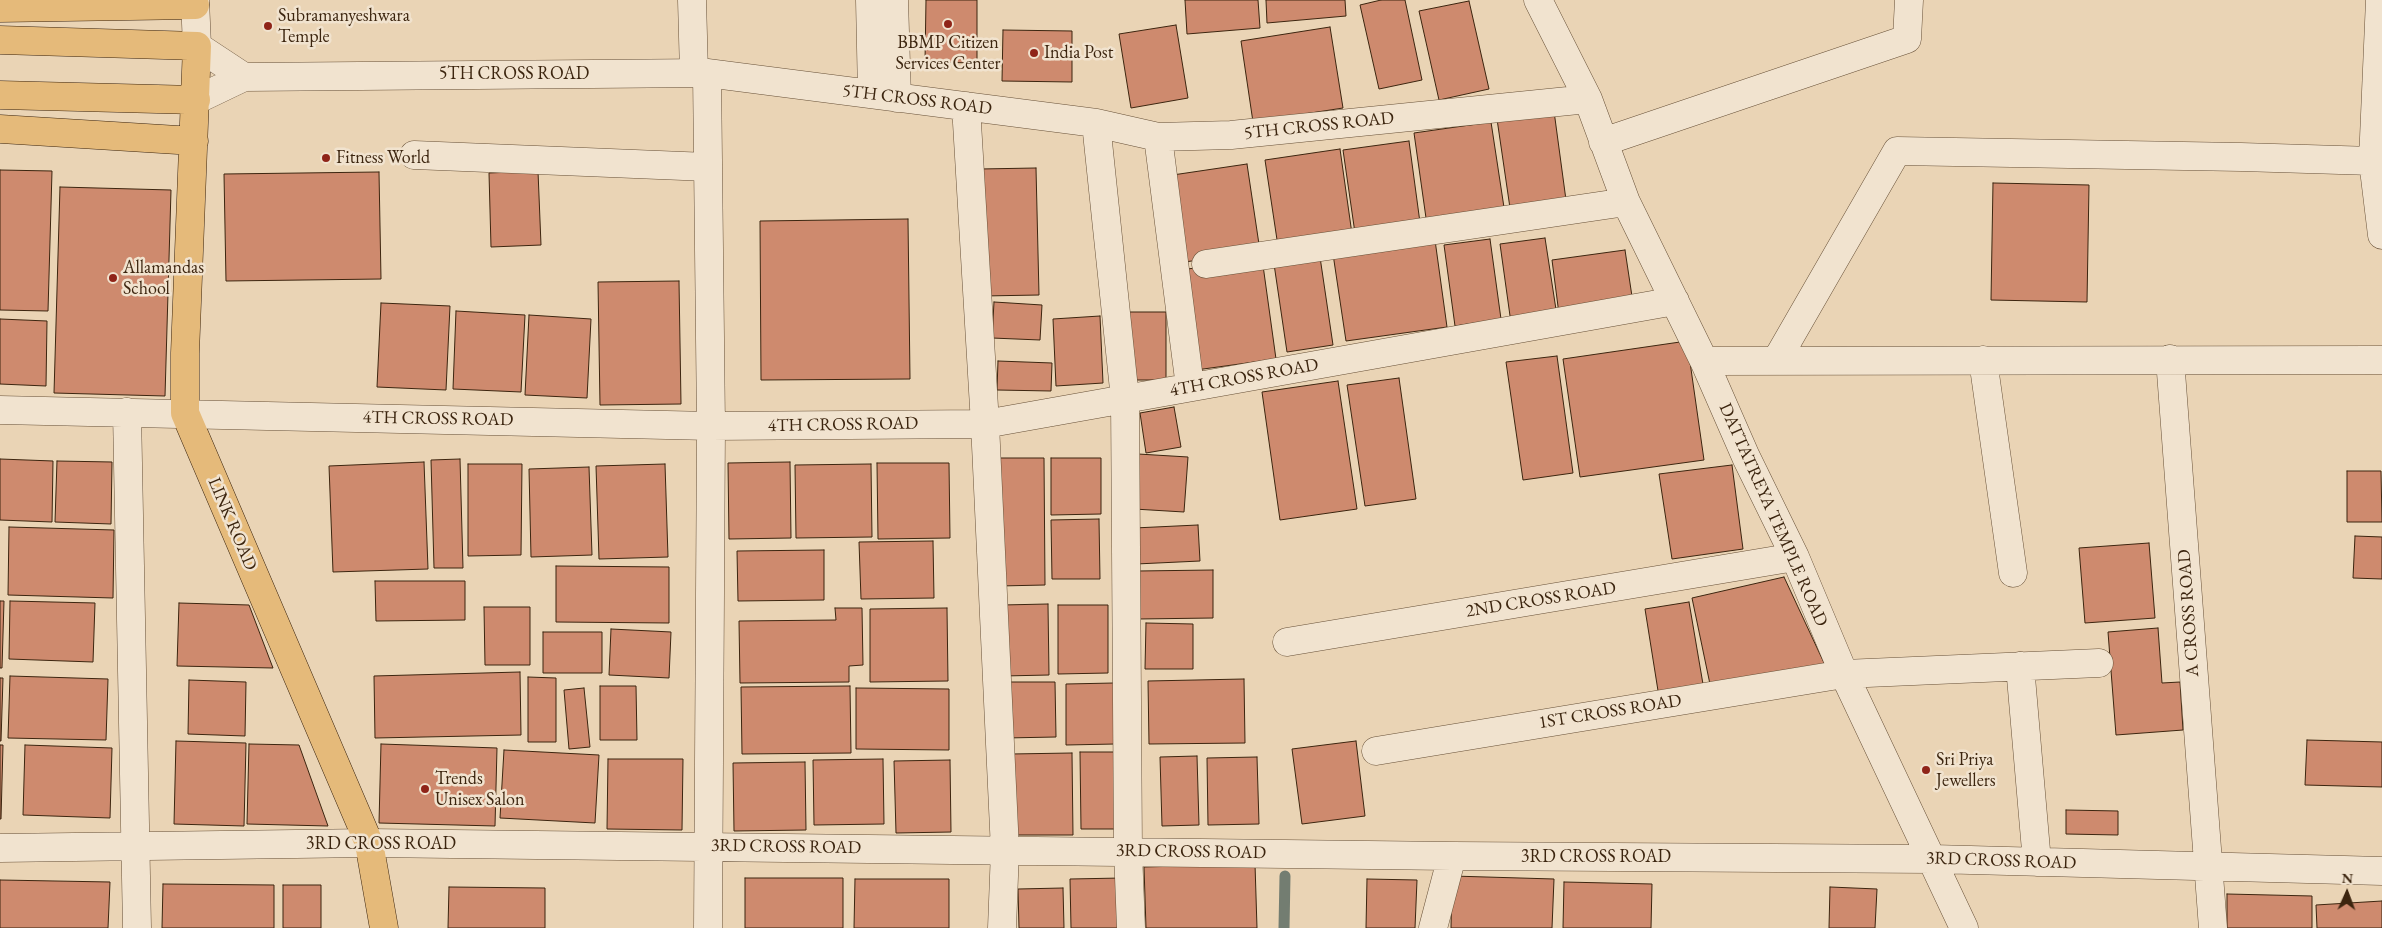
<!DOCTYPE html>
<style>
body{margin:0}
#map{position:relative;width:2382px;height:928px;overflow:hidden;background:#ead4b5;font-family:"EB Garamond",serif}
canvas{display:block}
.north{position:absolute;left:2322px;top:868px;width:50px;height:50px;-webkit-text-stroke:4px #f1e3cf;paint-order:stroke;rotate:2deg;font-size:14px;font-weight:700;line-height:20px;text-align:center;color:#3c250f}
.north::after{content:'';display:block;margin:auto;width:18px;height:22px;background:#3c250f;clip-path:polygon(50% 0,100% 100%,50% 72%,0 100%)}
</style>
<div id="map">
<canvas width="2382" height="928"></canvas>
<div class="north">N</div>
</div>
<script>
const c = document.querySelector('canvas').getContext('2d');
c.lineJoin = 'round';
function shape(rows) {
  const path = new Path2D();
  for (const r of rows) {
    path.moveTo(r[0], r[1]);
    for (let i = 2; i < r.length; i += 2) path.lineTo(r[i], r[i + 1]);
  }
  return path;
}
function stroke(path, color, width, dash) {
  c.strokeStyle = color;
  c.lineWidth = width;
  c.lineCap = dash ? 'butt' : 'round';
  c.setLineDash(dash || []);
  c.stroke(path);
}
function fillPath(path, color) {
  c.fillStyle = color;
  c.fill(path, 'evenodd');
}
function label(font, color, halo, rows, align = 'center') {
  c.font = font + ' "EB Garamond",serif';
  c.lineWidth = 5;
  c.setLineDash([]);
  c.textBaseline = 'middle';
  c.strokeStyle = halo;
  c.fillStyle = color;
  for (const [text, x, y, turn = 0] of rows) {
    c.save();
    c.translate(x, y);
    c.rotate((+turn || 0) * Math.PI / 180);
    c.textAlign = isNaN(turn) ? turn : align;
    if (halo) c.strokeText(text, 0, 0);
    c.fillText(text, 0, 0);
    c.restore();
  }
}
stroke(shape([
 [1284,928,1285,876]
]), '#737d71', 11);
const building = shape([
 [926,0,977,0,977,63,925,62,926,0],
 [1185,0,1258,0,1260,28,1187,34,1185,0],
 [1266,0,1345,0,1346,16,1267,23,1266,0],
 [1381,0,1405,0,1422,80,1379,89,1360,5,1381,0],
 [1469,1,1489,89,1439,100,1419,11,1469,1],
 [1176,25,1188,98,1131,108,1119,34,1176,25],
 [1330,27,1343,108,1253,122,1241,41,1330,27],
 [1003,30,1072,31,1072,82,1002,81,1003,30],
 [1554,111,1566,200,1510,208,1497,119,1554,111],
 [1491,122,1505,214,1427,225,1414,133,1491,122],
 [1409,141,1421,230,1356,240,1343,150,1409,141],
 [1340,149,1353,241,1279,253,1265,160,1340,149],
 [1247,164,1260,251,1178,263,1166,176,1247,164],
 [1036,168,1039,295,983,296,980,169,1036,168],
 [0,170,52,171,48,311,0,310,0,170],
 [538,171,541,245,491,247,489,173,538,171],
 [379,172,381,279,226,281,224,174,379,172],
 [1993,183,2089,185,2087,302,1991,300,1993,183],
 [60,187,171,190,165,396,54,393,60,187],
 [908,219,910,379,761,380,760,221,908,219],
 [1545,238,1557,316,1511,323,1500,244,1545,238],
 [1490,239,1501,319,1455,326,1444,245,1490,239],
 [1435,240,1447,327,1346,341,1333,254,1435,240],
 [1625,250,1633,303,1559,314,1552,260,1625,250],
 [1320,257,1333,345,1287,352,1274,264,1320,257],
 [1262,258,1276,359,1196,370,1181,270,1262,258],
 [679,281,681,404,600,405,598,282,679,281],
 [994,302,1042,305,1040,340,992,338,994,302],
 [381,303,450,306,446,390,377,387,381,303],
 [456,311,525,315,521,392,453,389,456,311],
 [1126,312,1166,312,1166,380,1127,380,1126,312],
 [529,315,591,319,587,398,525,395,529,315],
 [1100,316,1103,383,1056,386,1053,319,1100,316],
 [0,319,47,321,46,386,0,384,0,319],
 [1687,341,1704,460,1580,477,1563,359,1687,341],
 [1557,356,1573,473,1523,480,1506,362,1557,356],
 [998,361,1052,363,1051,391,997,390,998,361],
 [1399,378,1416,499,1365,506,1347,385,1399,378],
 [1338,381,1357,509,1280,520,1262,392,1338,381],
 [1174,407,1181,447,1146,453,1140,413,1174,407],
 [1138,454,1188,457,1184,512,1134,509,1138,454],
 [998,458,1044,458,1045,585,999,586,998,458],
 [1051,458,1101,458,1101,514,1051,515,1051,458],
 [0,459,53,461,52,522,0,520,0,459],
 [460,459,463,568,434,568,431,460,460,459],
 [57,461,112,462,111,524,55,522,57,461],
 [424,462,428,569,333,572,329,466,424,462],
 [790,462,791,538,729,539,728,463,790,462],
 [877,463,949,463,950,538,878,539,877,463],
 [468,464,522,464,521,555,468,556,468,464],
 [665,464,668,557,599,559,596,466,665,464],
 [871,464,872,537,796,538,795,465,871,464],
 [1732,465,1743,549,1672,559,1659,474,1732,465],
 [589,467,592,555,531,557,529,469,589,467],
 [2347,471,2381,471,2382,522,2347,522,2347,471],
 [1099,519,1100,579,1052,579,1051,520,1099,519],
 [1198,525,1200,561,1136,564,1134,528,1198,525],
 [9,527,114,530,113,598,8,595,9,527],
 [2355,536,2382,537,2382,579,2353,578,2355,536],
 [933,541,934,598,861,599,859,542,933,541],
 [2149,543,2155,618,2085,623,2079,548,2149,543],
 [824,550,824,600,738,601,737,551,824,550],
 [556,566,669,567,669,623,556,622,556,566],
 [1213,570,1213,618,1138,619,1138,571,1213,570],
 [1784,577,1825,665,1711,689,1692,598,1784,577],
 [375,581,465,581,465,620,376,621,375,581],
 [0,601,4,601,2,668,0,668,0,601],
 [10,601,95,603,93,662,9,659,10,601],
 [1689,602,1704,690,1659,697,1645,609,1689,602],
 [179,603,249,605,273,668,177,666,179,603],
 [1048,604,1049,675,1003,676,1002,605,1048,604],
 [1058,605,1108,605,1108,673,1058,674,1058,605],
 [484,607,530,607,530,665,485,665,484,607],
 [835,608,862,608,863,665,849,666,849,682,740,683,739,621,836,620,835,608],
 [947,608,948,681,870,682,870,609,947,608],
 [1146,623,1193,624,1193,669,1145,669,1146,623],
 [2158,628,2162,683,2180,682,2183,730,2116,735,2108,632,2158,628],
 [611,629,671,632,669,678,609,675,611,629],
 [543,632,602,632,602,673,543,673,543,632],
 [520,672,521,735,375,738,374,676,520,672],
 [10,676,108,679,106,740,8,738,10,676],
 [528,677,556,678,556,742,528,742,528,677],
 [0,678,3,678,1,741,0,741,0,678],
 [1244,679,1245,743,1149,744,1148,681,1244,679],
 [189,680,246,682,245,736,188,734,189,680],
 [1005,682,1055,682,1056,737,1005,738,1005,682],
 [1114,683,1115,744,1066,745,1066,684,1114,683],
 [600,686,636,686,637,740,600,740,600,686],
 [850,686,851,753,742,754,741,687,850,686],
 [584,688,590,747,569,749,564,690,584,688],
 [856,688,949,689,949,750,856,749,856,688],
 [2307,740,2382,742,2382,787,2305,785,2307,740],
 [176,741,246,743,244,826,174,824,176,741],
 [1356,741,1365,816,1302,824,1292,749,1356,741],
 [249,744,299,745,328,826,247,824,249,744],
 [381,744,497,748,495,826,379,823,381,744],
 [0,745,3,745,1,819,0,819,0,745],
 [25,745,112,748,110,818,23,815,25,745],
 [504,750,599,755,595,823,500,818,504,750],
 [1080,752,1120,752,1120,829,1081,829,1080,752],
 [1072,753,1073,835,1012,835,1011,754,1072,753],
 [1197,756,1199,825,1162,826,1160,757,1197,756],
 [1257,757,1259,824,1208,825,1207,758,1257,757],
 [608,759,683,759,682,830,607,829,608,759],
 [883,759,884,824,814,825,813,760,883,759],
 [950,760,951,832,896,833,894,761,950,760],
 [805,762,806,830,734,831,733,763,805,762],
 [2066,810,2118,811,2118,835,2066,834,2066,810],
 [1255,864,1257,928,1146,928,1144,867,1255,864],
 [1452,876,1554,879,1552,928,1451,928,1452,876],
 [745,878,843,878,843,928,745,928,745,878],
 [1122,878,1123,928,1071,928,1070,879,1122,878],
 [855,879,949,879,949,928,854,928,855,879],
 [1367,879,1417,880,1415,928,1366,928,1367,879],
 [0,880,110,882,108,928,0,928,0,880],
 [1564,882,1652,884,1651,928,1563,928,1564,882],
 [163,884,274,885,274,928,162,928,163,884],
 [283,885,321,885,321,928,283,928,283,885],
 [449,887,545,888,545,928,448,928,449,887],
 [1830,887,1877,889,1875,928,1829,928,1830,887],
 [1063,888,1064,928,1019,928,1018,889,1063,888],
 [2227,894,2312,896,2312,928,2227,928,2227,894],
 [2382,901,2382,928,2317,928,2316,905,2382,901]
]);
fillPath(building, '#ce8a6e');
stroke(building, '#3c250f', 1);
const minor = shape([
 [195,0,197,46,244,77],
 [692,0,694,73],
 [870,0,872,94],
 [894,0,897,98],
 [1538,0,1588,99,1626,202,1704,361,1746,457,1795,557,1844,674,1964,928],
 [2380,0,2373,161,2382,235],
 [707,73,711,426,708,928],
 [196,100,244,77,707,73,1096,123,1158,137,1231,135,1588,99],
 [966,106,985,424,1005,850,1002,928],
 [1096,123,1125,399,1128,851,1131,928],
 [1158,137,1190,387],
 [1603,142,1907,39,1909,0],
 [414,155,708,167],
 [1206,264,1626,202],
 [2170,359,2213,928],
 [1983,360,2013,573],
 [1704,361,2382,360],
 [1776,361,1897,151,2241,157,2373,161],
 [0,410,711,426,985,424,1675,301],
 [127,412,137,928],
 [1287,642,1795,557],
 [2020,666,2037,862],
 [1376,751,1844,674,2099,663],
 [0,848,369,843,1452,856,1933,859,2382,871],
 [1433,928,1452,856]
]);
const major = shape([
 [0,8,195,5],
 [0,40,197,46,185,353,185,413,369,843,384,928],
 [0,95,196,100],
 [0,129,194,141]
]);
stroke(minor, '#685138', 29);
stroke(major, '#3c250f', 29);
stroke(minor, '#f1e3cf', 28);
stroke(major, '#e5ba7a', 28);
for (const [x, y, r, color] of [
 [948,24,5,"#8f2418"],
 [268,26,5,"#8f2418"],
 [1034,53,5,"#8f2418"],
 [326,158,5,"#8f2418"],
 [113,278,5,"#8f2418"],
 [1926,770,5,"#8f2418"],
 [425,789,5,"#8f2418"]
]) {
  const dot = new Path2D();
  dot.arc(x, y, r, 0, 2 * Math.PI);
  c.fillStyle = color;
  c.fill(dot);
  stroke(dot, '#f1e3cf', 2);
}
label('18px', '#3c250f', '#f1e3cf', [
 ["Subramanyeshwara",278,16],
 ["Temple",278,37],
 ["BBMP Citizen",948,43,"center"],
 ["Services Center",948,64,"center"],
 ["India Post",1044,53],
 ["Fitness World",336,158],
 ["Allamandas",123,268],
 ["School",123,289],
 ["Sri Priya",1936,760],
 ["Jewellers",1936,781],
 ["Trends",435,779],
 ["Unisex Salon",435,800]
], 'left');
label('18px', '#3c250f', '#f1e3cf', [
 ["5TH CROSS ROAD",514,74],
 ["5TH CROSS ROAD",917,100,7],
 ["5TH CROSS ROAD",1319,126,-6],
 ["4TH CROSS ROAD",1244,378,-10],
 ["4TH CROSS ROAD",438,419,1],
 ["4TH CROSS ROAD",843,425,-1],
 ["DATTATREYA TEMPLE ROAD",1773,515,66],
 ["LINK ROAD",232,524,67],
 ["2ND CROSS ROAD",1541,600,-9],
 ["A CROSS ROAD",2189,613,-94],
 ["1ST CROSS ROAD",1610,712,-9],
 ["3RD CROSS ROAD",381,844],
 ["3RD CROSS ROAD",786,847,1],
 ["3RD CROSS ROAD",1191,852,1],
 ["3RD CROSS ROAD",1596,857],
 ["3RD CROSS ROAD",2001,861,2]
]);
</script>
